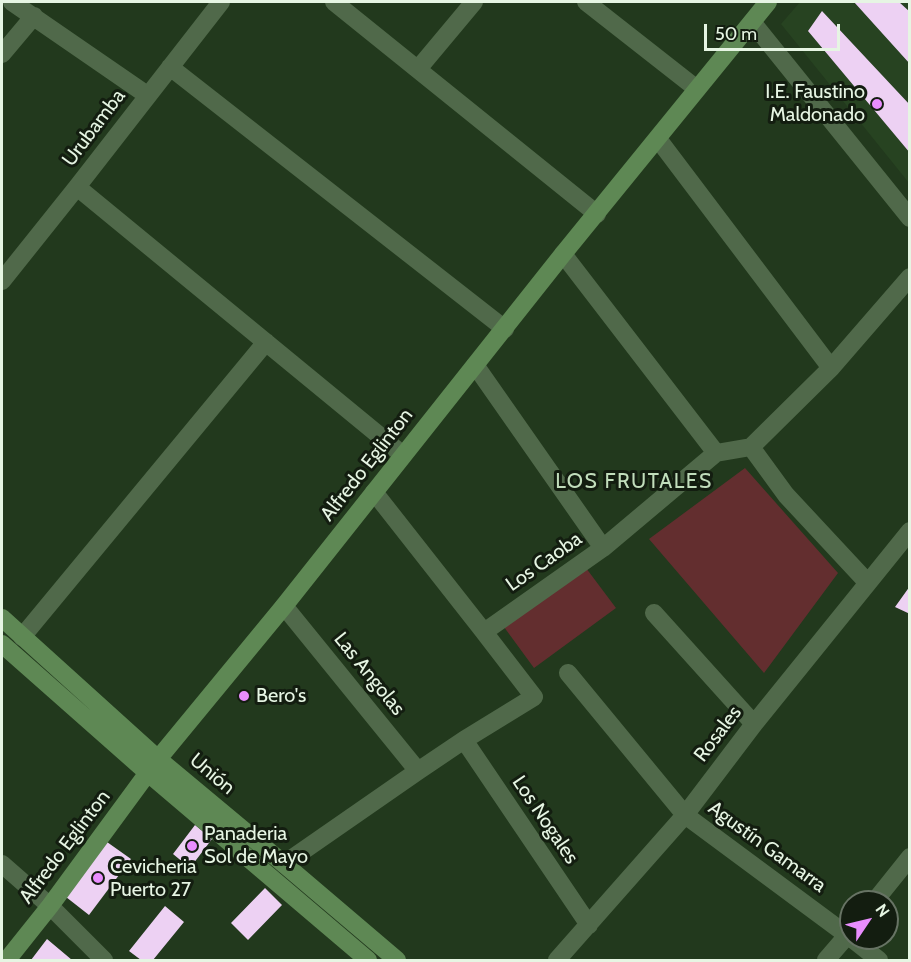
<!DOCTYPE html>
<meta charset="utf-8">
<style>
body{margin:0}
#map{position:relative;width:911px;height:962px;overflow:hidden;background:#22391d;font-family:Cabin,sans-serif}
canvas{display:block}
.frame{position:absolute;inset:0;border:3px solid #e6f5e3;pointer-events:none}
.north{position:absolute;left:839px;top:890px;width:60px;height:60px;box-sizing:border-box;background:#131d10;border:2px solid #677364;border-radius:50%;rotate:55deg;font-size:16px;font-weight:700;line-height:24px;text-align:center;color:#e6f5e3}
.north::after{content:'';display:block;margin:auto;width:21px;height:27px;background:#e98dfe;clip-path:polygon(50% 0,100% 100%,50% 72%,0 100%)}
.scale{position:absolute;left:704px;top:24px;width:136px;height:27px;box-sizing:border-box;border:3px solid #e6f5e3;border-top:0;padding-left:8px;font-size:18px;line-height:21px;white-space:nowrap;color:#e6f5e3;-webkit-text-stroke:4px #131d10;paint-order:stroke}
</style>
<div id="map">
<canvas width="911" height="962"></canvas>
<div class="frame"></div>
<div class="north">N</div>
<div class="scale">50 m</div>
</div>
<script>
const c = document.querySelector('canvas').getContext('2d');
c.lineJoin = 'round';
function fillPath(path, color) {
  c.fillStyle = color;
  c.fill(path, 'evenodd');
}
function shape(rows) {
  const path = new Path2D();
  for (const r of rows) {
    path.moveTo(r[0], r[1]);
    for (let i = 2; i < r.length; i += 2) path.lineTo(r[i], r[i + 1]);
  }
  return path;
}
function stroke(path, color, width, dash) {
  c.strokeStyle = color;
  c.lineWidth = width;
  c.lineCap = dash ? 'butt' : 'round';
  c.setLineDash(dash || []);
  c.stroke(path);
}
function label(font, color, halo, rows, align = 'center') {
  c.font = font + ' Cabin,sans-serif';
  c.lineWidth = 6;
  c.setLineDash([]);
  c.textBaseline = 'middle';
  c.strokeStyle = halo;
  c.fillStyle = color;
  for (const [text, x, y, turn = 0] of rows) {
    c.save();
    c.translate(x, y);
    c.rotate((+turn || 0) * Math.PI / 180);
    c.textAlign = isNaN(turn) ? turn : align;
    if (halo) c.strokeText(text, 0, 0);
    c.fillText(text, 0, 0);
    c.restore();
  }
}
fillPath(shape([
 [800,2,909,2,909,183,781,24]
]), '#274321');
fillPath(shape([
 [745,468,838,573,764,673,649,539],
 [586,568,616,608,534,668,504,627]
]), '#632e2f');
fillPath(shape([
 [854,2,899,2,910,12,910,64],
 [822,11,910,105,910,153,808,31],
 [910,586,910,614,895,607],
 [195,825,212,839,190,868,173,854],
 [107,842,131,859,89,915,66,897],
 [265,888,282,905,248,940,231,923],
 [165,906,184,922,153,960,141,960,129,951],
 [47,939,72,960,31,960]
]), '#edd1f3');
stroke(shape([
 [12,2,147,95],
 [334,2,597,214],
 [586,2,697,89],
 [752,22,910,218],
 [2,54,34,16],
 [170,67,505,329],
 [418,69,474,2],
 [658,139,831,368],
 [77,187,403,455],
 [563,254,716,453],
 [2,281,77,187,221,2],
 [475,365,603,548],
 [751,447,786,495,867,582],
 [374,492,484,632],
 [284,606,418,771],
 [654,613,754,724],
 [22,637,266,342],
 [568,673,685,815,851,938],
 [464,740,589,925],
 [2,864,50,906,104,960],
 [284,864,418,771,464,740,534,697,484,632,603,548,716,453,751,447,831,368,910,277],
 [874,902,910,857],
 [851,938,879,960],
 [557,960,685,815,754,724,910,531],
 [826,960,851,931]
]), '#50694a', 18);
stroke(shape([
 [2,618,158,759,284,864,397,960],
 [2,644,148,773,368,960],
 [7,960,50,906,158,759,284,606,563,254,768,2]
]), '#5e8854', 18);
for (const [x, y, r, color] of [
 [877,104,6,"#e98dfe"],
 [244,696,6,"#e98dfe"],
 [192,846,6,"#e98dfe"],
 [98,878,6,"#e98dfe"]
]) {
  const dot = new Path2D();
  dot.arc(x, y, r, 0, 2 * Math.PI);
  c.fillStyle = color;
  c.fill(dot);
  stroke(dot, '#131d10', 2);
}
label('20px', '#e6f5e3', '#131d10', [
 ["I.E. Faustino",865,92,"right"],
 ["Maldonado",865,115,"right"],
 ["Bero's",256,696],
 ["Panaderia",204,834],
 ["Sol de Mayo",204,857],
 ["Cevicheria",110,867],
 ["Puerto 27",110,890]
], 'left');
label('20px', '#e6f5e3', '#131d10', [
 ["Urubamba",94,128,-53],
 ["Alfredo Eglinton",367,465,-52],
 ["Los Caoba",544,562,-35],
 ["Las Angolas",369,674,51],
 ["Rosales",718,734,-53],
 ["Unión",212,774,40],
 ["Los Nogales",545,820,56],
 ["Alfredo Eglinton",65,847,-53],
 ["Agustín Gamarra",767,847,36]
]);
c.letterSpacing = '1.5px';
label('21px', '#c1ddbb', '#131d10', [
 ["LOS FRUTALES",634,482]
]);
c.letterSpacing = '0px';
</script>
